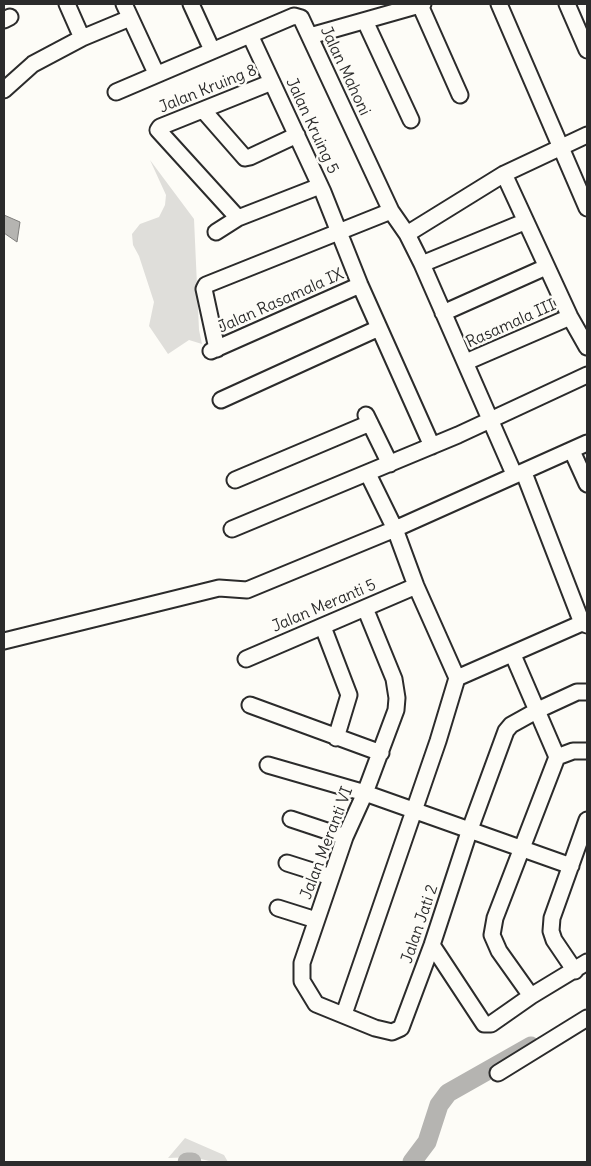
<!DOCTYPE html>
<style>
body{margin:0}
#map{position:relative;width:591px;height:1166px;overflow:hidden;background:#fdfcf7;font-family:Delius,sans-serif}
canvas{display:block}
.frame{position:absolute;inset:0;border:5px solid #2b2b2b;pointer-events:none}
</style>
<div id="map">
<canvas width="591" height="1166"></canvas>
<div class="frame"></div>
</div>
<script>
const c = document.querySelector('canvas').getContext('2d');
c.lineJoin = 'round';
function fillPath(path, color) {
  c.fillStyle = color;
  c.fill(path, 'evenodd');
}
function shape(rows) {
  const path = new Path2D();
  for (const r of rows) {
    path.moveTo(r[0], r[1]);
    for (let i = 2; i < r.length; i += 2) path.lineTo(r[i], r[i + 1]);
  }
  return path;
}
function stroke(path, color, width, dash) {
  c.strokeStyle = color;
  c.lineWidth = width;
  c.lineCap = dash ? 'butt' : 'round';
  c.setLineDash(dash || []);
  c.stroke(path);
}
function label(font, color, halo, rows, align = 'center') {
  c.font = font + ' Delius,sans-serif';
  c.lineWidth = 5;
  c.setLineDash([]);
  c.textBaseline = 'middle';
  c.strokeStyle = halo;
  c.fillStyle = color;
  for (const [text, x, y, turn = 0] of rows) {
    c.save();
    c.translate(x, y);
    c.rotate((+turn || 0) * Math.PI / 180);
    c.textAlign = isNaN(turn) ? turn : align;
    if (halo) c.strokeText(text, 0, 0);
    c.fillText(text, 0, 0);
    c.restore();
  }
}
fillPath(shape([
 [150,160,194,219,199,330,202,344,189,340,168,354,149,326,154,302,139,256,133,245,132,234,140,224,159,217,165,205,166,195],
 [185,1138,224,1155,228,1162,213,1162,193,1157,168,1158]
]), '#dfdeda');
const water = shape([
 [4,215,20,222,17,242,4,233,4,215]
]);
fillPath(water, '#b5b4b1');
stroke(water, '#7e7d7b', 1);
stroke(shape([
 [187,1162,192,1162],
 [412,1162,427,1142,439,1105,448,1093,531,1046]
]), '#b5b4b1', 19);
const minor = shape([
 [67,4,82,38],
 [124,4,156,73],
 [191,4,212,50],
 [499,4,587,208],
 [567,4,587,50],
 [420,5,460,95],
 [4,20,10,17],
 [365,21,411,120],
 [250,35,323,192,360,285,432,446],
 [310,36,423,4],
 [4,90,33,64,82,38,130,18],
 [116,92,294,16,301,18,391,211],
 [203,110,245,158,250,157,297,135],
 [504,174,570,317,587,347],
 [238,218,158,130,160,127,272,82],
 [216,232,238,218,320,186],
 [407,234,504,174,587,135],
 [422,264,524,222],
 [443,313,546,267],
 [217,349,204,289,206,285,391,211,407,234,422,264,514,474],
 [211,351,360,285],
 [466,362,570,317],
 [221,400,379,328],
 [366,415,390,464],
 [572,451,587,484],
 [524,473,582,623],
 [235,480,370,423],
 [232,529,458,435,587,375],
 [365,608,394,679,397,698,396,710,365,793,345,837,302,963,302,981,316,1004,375,1028,392,1032,401,1028,432,945,469,832,506,731,511,725,538,710,577,692,587,692],
 [323,627,349,695,336,738],
 [4,641,219,588,247,590,395,529,368,474],
 [513,655,557,757,495,918,492,935,499,951,531,996],
 [246,659,416,586],
 [457,678,582,623,587,625],
 [250,705,381,753],
 [557,757,573,751,587,751],
 [268,765,365,793,571,866],
 [291,819,345,837],
 [287,863,331,877],
 [278,908,316,920],
 [432,945,484,1024,491,1024,531,996,587,962],
 [575,971,554,940,551,931,552,918,587,820],
 [344,1014,438,741,457,678,416,586,395,529,587,443],
 [498,1073,587,1018]
]);
stroke(minor, '#2b2b2b', 19);
stroke(minor, '#fdfcf7', 15);
label('16px', '#2b2b2b', '#fdfcf7', [
 ["Jalan Mahoni",345,71,65],
 ["Jalan Kruing 8",208,89,-22],
 ["Jalan Kruing 5",312,126,65],
 ["Jalan Rasamala IX",281,301,-24],
 ["Rasamala III",511,324,-24],
 ["Jalan Meranti 5",324,606,-23],
 ["Jalan Meranti VI",327,843,-69],
 ["Jalan Jati 2",420,924,-71]
]);
</script>
